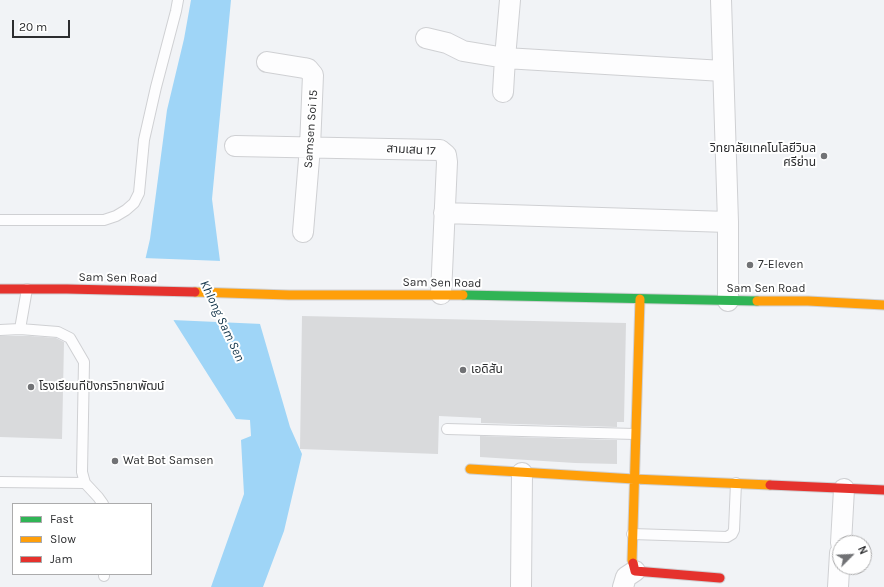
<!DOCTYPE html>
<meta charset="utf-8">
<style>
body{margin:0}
#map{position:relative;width:884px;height:587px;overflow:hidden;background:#f1f3f6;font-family:Karla,sans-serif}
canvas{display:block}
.legend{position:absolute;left:12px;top:503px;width:140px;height:72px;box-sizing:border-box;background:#fff;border:1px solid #ababac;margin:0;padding:5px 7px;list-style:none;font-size:12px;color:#2c2d2f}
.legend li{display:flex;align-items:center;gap:8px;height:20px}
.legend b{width:20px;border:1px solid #ababac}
.north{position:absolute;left:832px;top:535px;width:40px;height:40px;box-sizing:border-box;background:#fff;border:1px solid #ababac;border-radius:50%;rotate:66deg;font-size:11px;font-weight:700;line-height:16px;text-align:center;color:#2c2d2f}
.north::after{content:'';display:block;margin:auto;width:14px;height:18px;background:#717275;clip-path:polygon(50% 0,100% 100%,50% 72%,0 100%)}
.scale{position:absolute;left:12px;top:20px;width:58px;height:18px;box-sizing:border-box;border:2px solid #2c2d2f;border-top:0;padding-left:5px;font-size:12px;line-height:14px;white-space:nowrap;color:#2c2d2f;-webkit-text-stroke:3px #fff;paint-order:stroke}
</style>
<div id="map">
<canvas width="884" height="587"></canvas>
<ul class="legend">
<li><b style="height:5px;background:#30b455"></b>Fast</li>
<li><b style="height:5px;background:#ff9f0a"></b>Slow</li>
<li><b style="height:5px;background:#e5322d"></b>Jam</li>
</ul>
<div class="north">N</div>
<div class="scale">20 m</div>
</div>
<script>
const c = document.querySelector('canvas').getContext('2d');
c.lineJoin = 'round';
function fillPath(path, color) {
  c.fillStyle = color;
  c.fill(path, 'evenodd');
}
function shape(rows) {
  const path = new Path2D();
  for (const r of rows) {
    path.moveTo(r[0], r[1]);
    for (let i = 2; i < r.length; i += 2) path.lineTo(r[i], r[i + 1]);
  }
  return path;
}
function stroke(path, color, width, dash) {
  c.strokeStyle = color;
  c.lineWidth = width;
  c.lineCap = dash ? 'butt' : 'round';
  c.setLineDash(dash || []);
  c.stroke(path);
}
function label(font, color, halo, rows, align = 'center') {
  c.font = font + ' Karla,"Noto Sans Thai",sans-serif';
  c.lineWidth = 4;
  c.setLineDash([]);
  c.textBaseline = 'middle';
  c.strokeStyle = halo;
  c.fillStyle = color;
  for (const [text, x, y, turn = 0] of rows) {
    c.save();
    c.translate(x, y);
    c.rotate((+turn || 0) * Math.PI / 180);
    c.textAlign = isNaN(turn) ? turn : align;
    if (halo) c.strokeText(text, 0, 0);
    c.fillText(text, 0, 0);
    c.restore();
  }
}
fillPath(shape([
 [191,0,231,0,212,199,220,261,260,324,290,427,302,454,284,531,263,587,211,587,244,494,241,440,251,436,250,420,236,419,174,321,144,265,150,239,167,110,184,39]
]), '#9fd5f7');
fillPath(shape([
 [143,258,222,261,262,324,172,320,142,265]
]), '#f1f3f6');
fillPath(shape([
 [302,316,626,323,624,422,617,422,617,427,481,423,481,418,439,416,438,454,300,449],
 [0,336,30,336,56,338,64,342,62,439,0,437],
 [480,436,617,440,617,464,575,463,480,457]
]), '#d9dadc');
const lane = shape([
 [0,220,104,220,116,216,126,210,134,203,139,193,144,140,156,87,176,11,178,0],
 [27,289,20,329,58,332,70,338,84,362,82,472,85,483,98,497,103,504],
 [0,330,20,329],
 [447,429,635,434],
 [0,482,85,483],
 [632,534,727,537,732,534,734,530,736,483],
 [104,576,104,574]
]);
const street = shape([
 [721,0,728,222,728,301],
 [426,38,447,43,463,51,505,58,723,71],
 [267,62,304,68,308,69,313,75,310,147,303,232],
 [503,92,505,58,510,0],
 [235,146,440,150,446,155,447,162,441,294],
 [444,213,728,222],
 [841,543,844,489],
 [521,587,522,473],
 [623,587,626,577,635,571],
 [838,587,840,553]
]);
const fast = shape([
 [463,295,757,301]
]);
const slow = shape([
 [195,292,289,295,463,295],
 [757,301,808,301,884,305],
 [470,469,634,479,770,485],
 [633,563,632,560,640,299]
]);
const jam = shape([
 [0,289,67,289,195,292],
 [770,485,884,490],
 [633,563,635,571,720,578]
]);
stroke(lane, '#cfd0d3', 12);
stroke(street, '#cfd0d3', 22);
stroke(fast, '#cfd0d3', 11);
stroke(slow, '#cfd0d3', 11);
stroke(jam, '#cfd0d3', 11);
stroke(lane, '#fdfdfe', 10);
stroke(street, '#fdfdfe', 20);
stroke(fast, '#30b455', 9);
stroke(slow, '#ff9f0a', 9);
stroke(jam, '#e5322d', 9);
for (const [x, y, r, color] of [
 [824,156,4,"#717275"],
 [750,265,4,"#717275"],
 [463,370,4,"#717275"],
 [31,387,4,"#717275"],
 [115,461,4,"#717275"]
]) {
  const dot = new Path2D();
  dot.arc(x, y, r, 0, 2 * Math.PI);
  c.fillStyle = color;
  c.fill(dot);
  stroke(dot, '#fff', 1.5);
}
label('12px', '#2c2d2f', '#fff', [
 ["Samsen Soi 15",311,129,-86],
 ["สามเสน 17",411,150,3],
 ["Sam Sen Road",118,278,1],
 ["Sam Sen Road",442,283,1],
 ["Sam Sen Road",766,289]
]);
label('12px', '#2c2d2f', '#fff', [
 ["วิทยาลัยเทคโนโลยีวิมล",816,149,"right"],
 ["ศรีย่าน",816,163,"right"],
 ["7-Eleven",758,265],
 ["เอดิสัน",471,370],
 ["โรงเรียนทีปังกรวิทยาพัฒน์",39,387],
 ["Wat Bot Samsen",123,461]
], 'left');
label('italic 13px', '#18394e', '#fff', [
 ["Khlong Sam Sen",222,321,65]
]);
</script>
